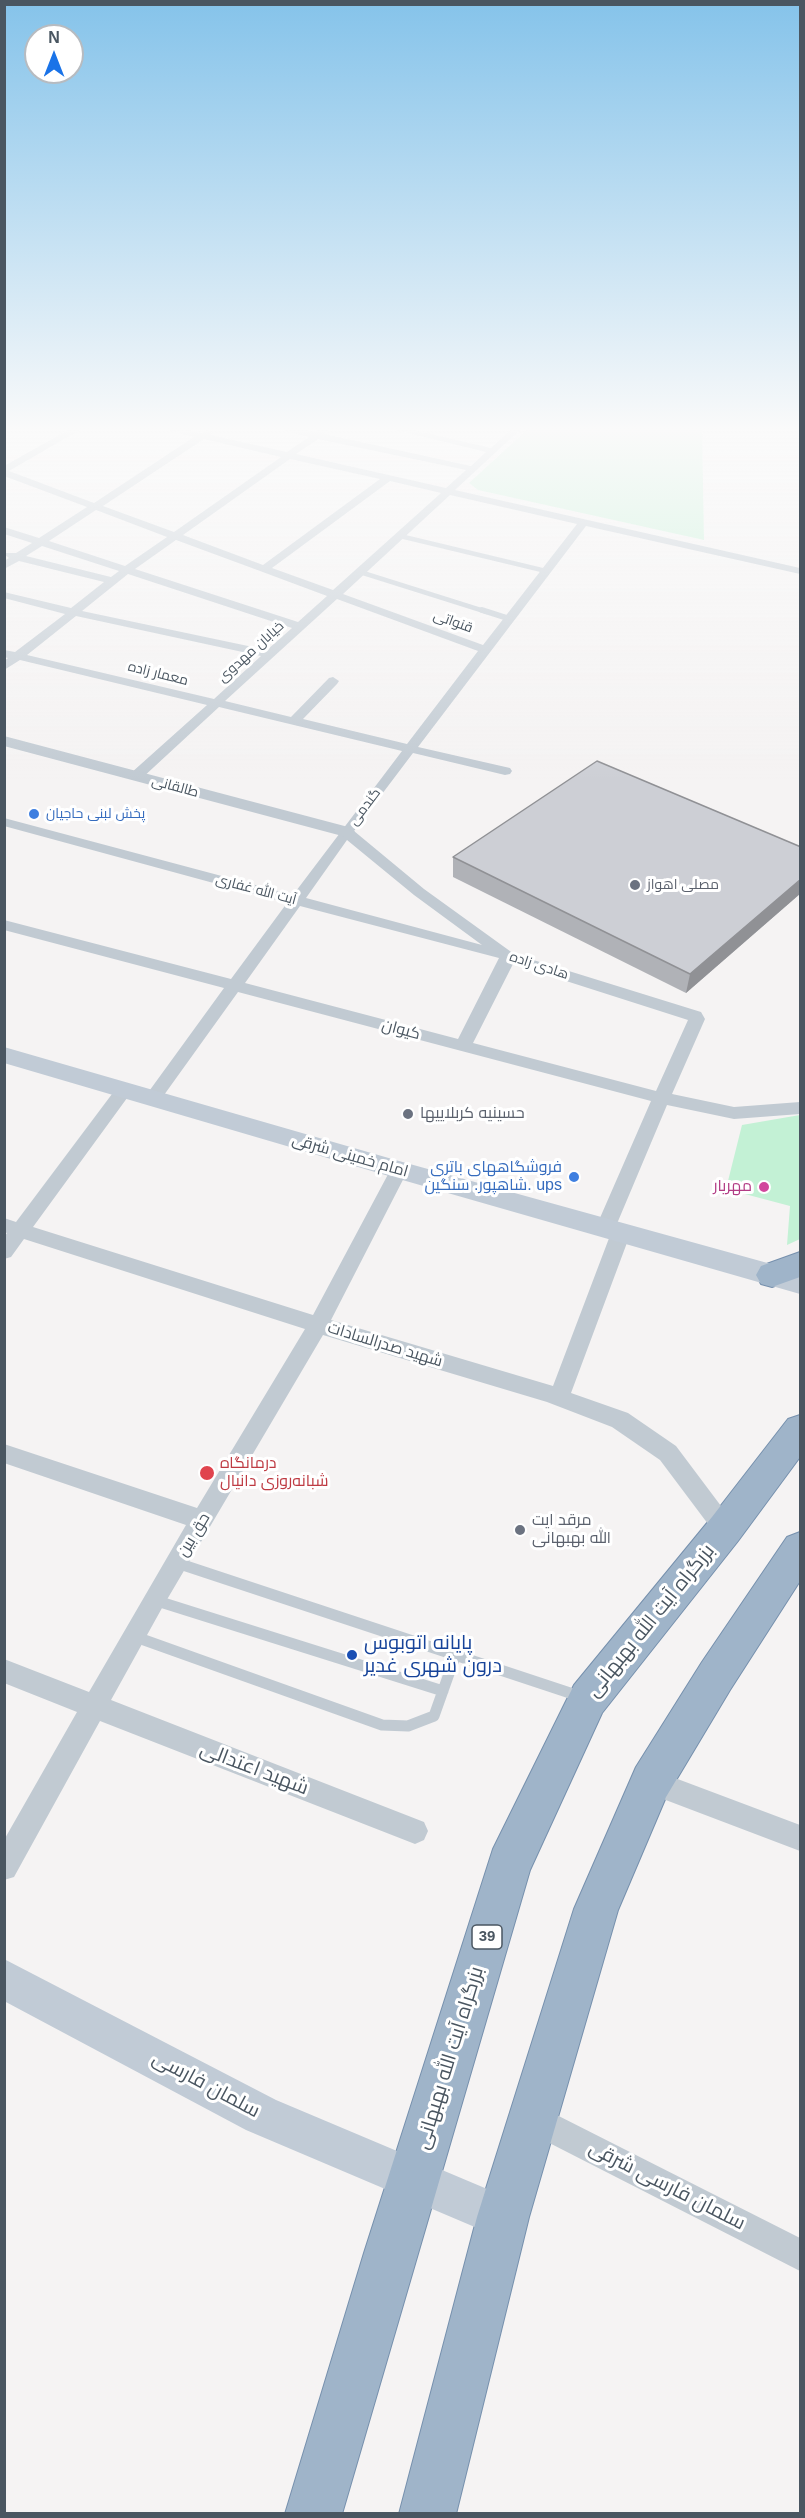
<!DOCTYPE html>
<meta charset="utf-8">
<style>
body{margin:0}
#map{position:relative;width:805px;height:2518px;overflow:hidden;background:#f5f3f3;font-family:Arial,sans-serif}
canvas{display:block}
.frame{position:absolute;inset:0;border:6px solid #4a5661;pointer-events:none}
.north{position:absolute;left:24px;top:24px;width:60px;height:60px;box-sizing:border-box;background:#fff;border:2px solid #b7bbc0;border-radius:50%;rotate:0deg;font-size:16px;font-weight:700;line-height:24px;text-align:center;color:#4a5661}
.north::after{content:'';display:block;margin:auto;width:21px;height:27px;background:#1a73e8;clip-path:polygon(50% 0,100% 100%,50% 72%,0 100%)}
</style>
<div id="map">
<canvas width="805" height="2518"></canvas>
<div class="frame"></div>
<div class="north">N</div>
</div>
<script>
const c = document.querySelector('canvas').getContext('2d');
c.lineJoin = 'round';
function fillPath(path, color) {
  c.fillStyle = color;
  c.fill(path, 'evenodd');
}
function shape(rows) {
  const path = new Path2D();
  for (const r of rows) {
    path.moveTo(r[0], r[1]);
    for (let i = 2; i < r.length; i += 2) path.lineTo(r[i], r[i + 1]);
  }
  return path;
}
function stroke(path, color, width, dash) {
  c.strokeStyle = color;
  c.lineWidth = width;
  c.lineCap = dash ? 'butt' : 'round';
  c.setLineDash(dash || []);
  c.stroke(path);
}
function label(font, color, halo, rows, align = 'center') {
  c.font = font + ' Arial,Cairo,sans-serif';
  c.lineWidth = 6;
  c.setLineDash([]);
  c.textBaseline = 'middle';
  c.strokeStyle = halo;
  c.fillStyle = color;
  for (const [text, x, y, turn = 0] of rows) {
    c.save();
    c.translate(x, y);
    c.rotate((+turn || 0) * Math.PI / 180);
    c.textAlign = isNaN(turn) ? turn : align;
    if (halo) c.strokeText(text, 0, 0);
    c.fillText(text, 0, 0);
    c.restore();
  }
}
fillPath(shape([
 [529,428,702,428,704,540,478,490,469,483],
 [800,1115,800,1239,787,1245,790,1206,726,1189,742,1125]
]), '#c3f1d5');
const trunk = shape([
 [800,1252,800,1277,772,1287,761,1284,756,1275,761,1266,800,1252],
 [800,1415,800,1457,738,1541,602,1713,530,1870,342,2514,285,2514,364,2253,493,1849,574,1685,712,1517,788,1419,800,1415],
 [800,1532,800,1581,730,1690,666,1797,618,1910,529,2217,456,2514,399,2514,477,2217,574,1909,636,1767,702,1662,787,1537,800,1532]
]);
stroke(trunk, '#7690ad', 2);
stroke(shape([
 [400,536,546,571],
 [360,572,487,612]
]), '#c1cad2', 4.5);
stroke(shape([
 [482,610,510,619]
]), '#c1cad2', 6);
stroke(shape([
 [177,1563,579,1696],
 [154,1600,443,1691],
 [133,1636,382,1725,408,1726,434,1716,456,1654]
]), '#c1cad2', 11);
fillPath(shape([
 [72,428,83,428,9,471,94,503,194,437,162,428,178,428,201,433,207,430,212,433,210,435,287,452,309,437,277,428,294,428,315,432,321,428,331,428,324,434,471,466,486,452,388,428,404,428,491,448,513,428,522,428,455,490,800,568,800,574,586,526,418,747,510,768,512,771,510,774,505,775,413,753,354,831,424,889,514,954,701,1012,705,1019,672,1094,734,1107,800,1102,800,1114,734,1119,667,1105,616,1226,621,1225,628,1227,631,1232,571,1393,628,1413,676,1446,733,1522,736,1529,733,1536,725,1539,717,1536,660,1460,612,1427,547,1402,323,1335,162,1608,111,1700,424,1822,428,1831,424,1840,415,1844,100,1721,14,1877,4,1880,4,1840,77,1712,4,1683,4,1659,89,1692,186,1525,4,1463,4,1444,197,1508,305,1329,24,1239,11,1257,4,1259,4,1237,7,1233,4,1232,4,1218,16,1222,118,1086,130,1086,133,1090,130,1094,33,1227,313,1315,393,1165,399,1163,405,1165,408,1170,331,1320,553,1386,611,1233,606,1234,599,1232,596,1227,651,1101,238,992,159,1102,147,1102,144,1098,147,1094,224,988,4,930,4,920,231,979,287,903,4,826,4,818,293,895,402,751,219,707,141,779,136,780,129,776,131,773,207,705,20,660,4,670,4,661,8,658,4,657,4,650,15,652,65,614,4,598,4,592,71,608,104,582,19,561,4,569,4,561,9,558,5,555,6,553,16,553,32,543,4,534,4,527,39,538,87,507,4,476,4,466,72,428],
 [204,439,281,457,174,532,103,506,204,439],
 [318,439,466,470,446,488,296,454,318,439],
 [290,459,380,479,263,565,183,535,290,459],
 [390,481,441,493,333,590,272,568,390,481],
 [450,495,577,524,483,645,343,594,450,495],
 [96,510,167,537,125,566,49,541,96,510],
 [176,540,260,571,327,596,298,622,135,569,176,540],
 [42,546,119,571,111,577,26,556,42,546],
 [128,574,292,628,267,650,82,611,128,574],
 [337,599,478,651,407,744,303,719,337,684,339,681,333,677,329,678,291,717,225,701,337,599],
 [76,616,261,656,214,699,27,655,76,616],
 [347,840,414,895,482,945,306,898,347,840],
 [300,906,499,958,458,1039,245,983,300,906],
 [513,964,688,1020,656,1091,473,1043,513,964],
 [651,1769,800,1825,800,1851,642,1791,638,1782,642,1773,651,1769],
 [533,2103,800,2238,800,2271,522,2129,518,2118,522,2107,533,2103]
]), '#c1cad2');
fillPath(shape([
 [4,736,352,828,355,832,352,836,346,837,4,746,4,736]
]), '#c1cad2');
fillPath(shape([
 [4,1047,399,1161,800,1272,800,1294,399,1179,4,1063,4,1047],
 [4,1959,276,2100,518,2202,525,2217,518,2232,503,2239,246,2130,4,2001,4,1959]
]), '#c1cbd6');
fillPath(trunk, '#9fb4c9');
fillPath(shape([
 [801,847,801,893,686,993,453,877,453,857]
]), '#b0b2b7');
fillPath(shape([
 [801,879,801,893,686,993,690,974]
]), '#909195');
const building = shape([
 [597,761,801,847,801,879,690,974,453,857,597,761]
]);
fillPath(building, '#cdcfd5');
stroke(building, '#909195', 1.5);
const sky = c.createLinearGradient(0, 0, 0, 781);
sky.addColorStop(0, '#85c3ea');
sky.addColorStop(0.55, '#fafafa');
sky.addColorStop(1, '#fafafa00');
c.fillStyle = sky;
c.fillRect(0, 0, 805, 781);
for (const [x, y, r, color] of [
 [34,814,6,"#3f7fe0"],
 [635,885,6,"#6b7280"],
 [408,1114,6,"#6b7280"],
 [574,1177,6,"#3f7fe0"],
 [764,1187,6,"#d1479c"],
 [207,1473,8,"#e0444e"],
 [520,1530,6,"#6b7280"],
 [352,1655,6,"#1a4fb4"]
]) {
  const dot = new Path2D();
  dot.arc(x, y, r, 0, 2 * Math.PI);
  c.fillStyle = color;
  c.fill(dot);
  stroke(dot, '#fff', 2);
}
label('14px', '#4a5661', '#fff', [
 ["قنواتی",453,622,20],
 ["خیابان مهدوی",251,652,-42],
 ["معمار زاده",158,674,14],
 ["طالقانی",175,787,15],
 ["گندمی",365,807,-53],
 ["آیت الله غفاری",256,890,15],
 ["هادی زاده",539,966,18]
]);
label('14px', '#366cbe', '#fff', [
 ["پخش لبنی حاجیان",46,814]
], 'left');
label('14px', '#5b616d', '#fff', [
 ["مصلی اهواز",647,885]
], 'left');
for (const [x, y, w] of [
 [487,1937,30]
]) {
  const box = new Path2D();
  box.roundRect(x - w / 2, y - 12, w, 24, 4.5);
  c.fillStyle = '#fff';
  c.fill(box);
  stroke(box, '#4a5661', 1.5);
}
label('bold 15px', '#4a5661', null, [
 ["39",487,1937]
]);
label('16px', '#4a5661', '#fff', [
 ["کیوان",401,1030,15],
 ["امام خمینی شرقی",350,1156,16],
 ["شهید صدرالسادات",385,1345,17],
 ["حق بین",194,1535,-59]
]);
label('16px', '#5b616d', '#fff', [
 ["حسینیه کربلاییها",420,1114],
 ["مرقد ایت",532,1521],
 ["الله بهبهانی",532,1539]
], 'left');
label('16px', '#366cbe', '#fff', [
 ["فروشگاههای باتری",562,1168],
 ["شاهپور. سنگین. ups",562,1186]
], 'right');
label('16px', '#b23c85', '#fff', [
 ["مهریار",752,1187]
], 'right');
label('16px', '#be3a42', '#fff', [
 ["درمانگاه",220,1464],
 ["شبانه‌روزی دانیال",220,1482]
], 'left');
label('20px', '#4a5661', '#fff', [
 ["بزرگراه آیت الله بهبهانی",651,1621,-51],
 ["شهید اعتدالی",254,1769,21],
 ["بزرگراه آیت الله بهبهانی",450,2058,-73],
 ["سلمان فارسی",206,2085,28],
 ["سلمان فارسی شرقی",667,2186,27]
]);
label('20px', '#164399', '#fff', [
 ["پایانه اتوبوس",364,1643],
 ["درون شهری غدیر",364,1666]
], 'left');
</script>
